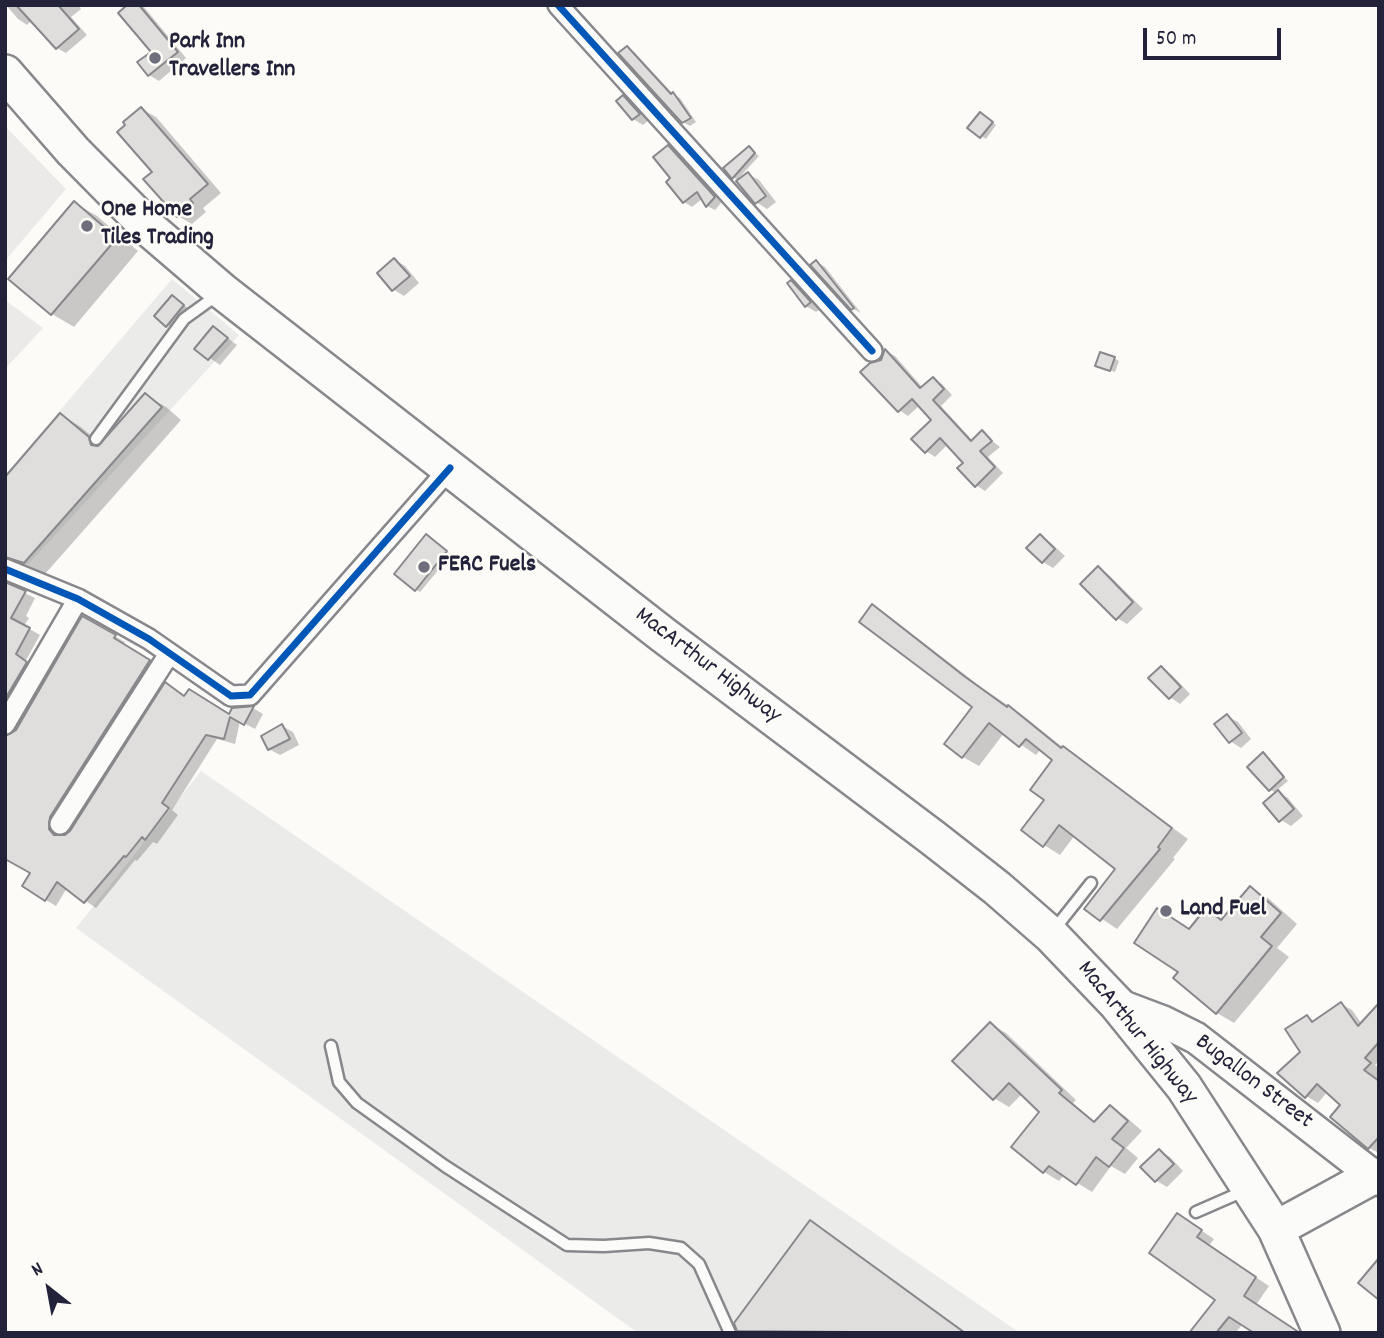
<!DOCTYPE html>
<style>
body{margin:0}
#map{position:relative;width:1384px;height:1338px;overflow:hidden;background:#fcfbf8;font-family:Dekko,sans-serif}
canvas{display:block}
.frame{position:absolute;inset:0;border:7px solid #22223b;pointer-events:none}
.north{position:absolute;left:14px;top:1254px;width:70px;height:70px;-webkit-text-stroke:5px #fdfcf7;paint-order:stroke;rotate:329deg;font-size:19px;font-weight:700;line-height:28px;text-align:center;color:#22223b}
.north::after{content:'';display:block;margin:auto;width:24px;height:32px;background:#22223b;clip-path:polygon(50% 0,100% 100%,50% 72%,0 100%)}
.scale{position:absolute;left:1143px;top:28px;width:138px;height:32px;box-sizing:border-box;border:4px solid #22223b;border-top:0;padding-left:9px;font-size:21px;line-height:24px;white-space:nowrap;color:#22223b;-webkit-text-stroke:5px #fdfcf7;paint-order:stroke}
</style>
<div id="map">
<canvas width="1384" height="1338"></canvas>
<div class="frame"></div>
<div class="north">N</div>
<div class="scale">50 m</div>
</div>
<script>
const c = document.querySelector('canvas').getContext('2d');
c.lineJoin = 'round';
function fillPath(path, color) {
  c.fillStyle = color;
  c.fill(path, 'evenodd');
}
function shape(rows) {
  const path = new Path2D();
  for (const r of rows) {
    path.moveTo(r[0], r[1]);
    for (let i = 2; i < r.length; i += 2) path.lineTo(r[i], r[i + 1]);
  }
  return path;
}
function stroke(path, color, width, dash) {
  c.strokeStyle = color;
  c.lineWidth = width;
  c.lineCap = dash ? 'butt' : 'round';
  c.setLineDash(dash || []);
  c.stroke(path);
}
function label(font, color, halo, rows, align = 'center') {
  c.font = font + ' Dekko,sans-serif';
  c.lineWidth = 5;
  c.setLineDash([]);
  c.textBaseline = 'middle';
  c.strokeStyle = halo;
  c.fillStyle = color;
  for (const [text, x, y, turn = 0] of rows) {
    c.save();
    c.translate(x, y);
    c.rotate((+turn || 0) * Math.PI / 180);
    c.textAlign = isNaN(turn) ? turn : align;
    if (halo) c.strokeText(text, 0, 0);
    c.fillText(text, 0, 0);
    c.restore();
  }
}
fillPath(shape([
 [172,279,239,335,24,569,5,563,5,475],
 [201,771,1020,1333,638,1333,76,928]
]), '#ebebe9');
fillPath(shape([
 [5,126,66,189,5,261],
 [5,300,43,328,5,369]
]), '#ebeae8');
fillPath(shape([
 [6,5,78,5,81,9,71,17,87,35,66,53,57,48,32,20,27,25,18,19],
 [129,5,144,7,186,58,159,81,149,75,153,52],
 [627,48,634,52,673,94,680,98,696,122,690,126,683,122],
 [624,97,634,104,649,120,643,125,633,119],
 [142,109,156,117,221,193,203,208,206,212,192,224,178,216,154,172],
 [985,116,996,125,986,139,981,136],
 [669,147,677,152,722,202,715,210,707,206,703,198,692,207,684,202,668,182,673,179],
 [749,148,759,156,738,179,739,181,748,174,759,180,776,202,767,209,756,202,739,181,733,177],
 [75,203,97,216,138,251,74,327,52,314],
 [395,260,405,266,419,283,404,296,394,290],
 [817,262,825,267,861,313,852,308],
 [791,282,802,288,821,309,816,312,806,306],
 [173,297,194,313,178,331,167,325],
 [214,328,237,345,220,365,196,348],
 [886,351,895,356,923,388,933,379,942,384,952,395,941,406,973,441,982,433,1000,447,988,457,1003,473,985,491,976,485,966,463,948,444,935,457,926,451,934,420,920,405,908,416,899,410,882,361],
 [1114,358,1119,361,1115,372,1102,368],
 [145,395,166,407,181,420,45,574,11,557,61,415,81,427,102,445],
 [1041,536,1051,543,1065,556,1053,568,1043,562],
 [431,539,451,555,420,592,416,590],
 [1098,568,1109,575,1143,609,1127,624,1117,618],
 [5,584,35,598,26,616,29,618,24,626,40,635,25,662,37,669,5,723],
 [873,607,889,616,981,687,1025,717,1066,750,1188,839,1173,858,1175,859,1117,929,1086,908,1118,868,1075,835,1060,855,1044,845,1046,800,1055,760,1041,749,1036,755,1004,733,979,766,963,757,975,707],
 [83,618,125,642,123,645,160,668,60,824,59,837,66,837,186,698,230,716,233,710,253,708,263,714,255,729,240,721,235,744,217,739,172,810,178,815,157,844,153,842,137,861,135,860,96,908,67,888,56,906,46,900,33,873,17,731],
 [1161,669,1172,675,1190,694,1180,704,1170,697],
 [1227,716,1238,722,1251,739,1241,748,1230,741],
 [282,726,293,732,299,745,280,755,269,749],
 [1264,754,1288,781,1276,791,1288,798,1303,816,1291,826,1281,820,1277,793,1270,790],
 [1251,888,1268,898,1297,924,1277,948,1289,957,1234,1023,1217,1013,1181,972,1190,930,1206,910,1224,920],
 [1341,1004,1352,1010,1362,1024,1379,1015,1379,1061,1375,1065,1379,1068,1379,1153,1369,1148,1342,1105,1328,1091,1318,1103,1306,1096,1302,1053,1307,1017,1316,1022],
 [990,1024,1006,1033,1076,1100,1073,1103,1096,1123,1110,1107,1125,1116,1142,1131,1126,1148,1138,1158,1125,1174,1111,1166,1092,1192,1064,1175,1059,1181,1044,1172,1014,1147,1042,1112,1022,1094,1009,1107,994,1098],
 [1159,1151,1170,1157,1183,1171,1167,1187,1157,1181,1143,1167],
 [1178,1215,1214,1239,1209,1246,1269,1286,1256,1305,1300,1333,1257,1333,1243,1324,1235,1333,1191,1333,1217,1300],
 [811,1223,832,1235,967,1333,742,1333,738,1330]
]), '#0003');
const building = shape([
 [16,5,58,5,79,29,56,49,16,5],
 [127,5,139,5,178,52,148,76,137,62,151,52,118,13,127,5],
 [627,46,671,94,673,92,691,118,682,123,618,53,627,46],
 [623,95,640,114,632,120,616,101,623,95],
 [141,107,208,184,190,199,193,203,177,217,143,179,152,172,117,132,125,125,123,122,141,107],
 [980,112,993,122,980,138,967,128,980,112],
 [668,145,715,197,706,207,697,192,683,203,666,182,670,178,653,157,668,145],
 [749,146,755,153,732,179,723,168,749,146],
 [748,172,766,196,755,204,736,181,748,172],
 [74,201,117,238,51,315,8,279,74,201],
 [394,258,410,276,392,291,377,273,394,258],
 [816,260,854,308,851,310,810,265,816,260],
 [791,280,811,302,805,307,787,283,791,280],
 [172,295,184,305,166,327,154,316,172,295],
 [213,326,228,338,208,360,194,349,213,326],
 [885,349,920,388,933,377,944,389,933,400,971,441,982,430,992,441,980,451,995,467,975,487,957,468,963,463,940,438,925,453,911,439,931,420,912,399,898,412,860,372,870,363,881,360,885,349],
 [1100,352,1115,357,1110,371,1095,366,1100,352],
 [145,393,162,407,24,563,5,557,5,477,60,413,89,437,91,445,98,446,145,393],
 [426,534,447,551,415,591,394,574,426,534],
 [1040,534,1055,549,1042,563,1026,548,1040,534],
 [1098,566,1133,602,1116,620,1080,584,1098,566],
 [5,582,26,591,11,618,30,628,16,654,27,662,5,699,5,582],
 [872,604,964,676,1007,707,1008,705,1061,748,1063,746,1172,828,1158,847,1160,849,1100,921,1084,909,1115,869,1059,825,1043,847,1021,830,1044,800,1030,790,1052,760,1026,739,1019,747,989,723,962,758,944,744,972,707,859,622,872,604],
 [82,616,116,635,114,638,150,660,50,817,49,829,54,835,65,835,70,831,165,682,184,696,189,689,229,714,232,708,254,706,244,725,230,717,224,739,206,735,162,803,169,808,145,840,142,837,126,857,124,856,84,903,57,882,45,901,22,886,30,873,5,859,5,736,16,730,82,616],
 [1161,666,1181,687,1169,699,1148,678,1161,666],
 [1227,714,1242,733,1229,743,1214,724,1227,714],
 [282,724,290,739,268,750,261,736,282,724],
 [1263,752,1284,777,1269,791,1247,767,1263,752],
 [1278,790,1294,809,1279,822,1263,803,1278,790],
 [1250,886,1281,913,1261,937,1272,946,1216,1014,1173,978,1178,972,1134,943,1157,908,1189,929,1206,908,1221,920,1250,886],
 [1341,1002,1358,1026,1379,1003,1379,1042,1365,1058,1371,1063,1364,1070,1379,1081,1379,1137,1368,1149,1330,1117,1340,1105,1317,1084,1305,1098,1277,1073,1300,1052,1285,1029,1307,1015,1312,1022,1341,1002],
 [990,1022,1062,1090,1059,1093,1094,1122,1110,1105,1128,1121,1112,1139,1124,1148,1109,1167,1096,1157,1076,1185,1049,1166,1043,1173,1011,1147,1039,1112,1009,1083,993,1100,952,1061,990,1022],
 [1159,1149,1174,1164,1155,1182,1140,1167,1159,1149],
 [1177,1213,1202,1230,1197,1237,1256,1277,1244,1296,1300,1333,1254,1333,1229,1317,1216,1333,1189,1333,1215,1300,1149,1253,1177,1213],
 [810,1220,965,1333,737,1331,734,1323,810,1220],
 [1379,1258,1379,1300,1358,1283,1379,1258]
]);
fillPath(building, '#dfdedd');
stroke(building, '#88888c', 2);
const lane = shape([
 [96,439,184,319,216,296],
 [1053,931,1091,883],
 [331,1046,339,1082,357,1103,445,1166,567,1245,604,1246,649,1243,681,1248,699,1264,730,1333],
 [1196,1212,1244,1191]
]);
const street = shape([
 [558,5,872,351],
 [5,569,78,599,149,639,231,696,250,695,450,468],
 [5,724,78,599],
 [60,824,169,654]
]);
const primary = shape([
 [1117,1004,1162,1021,1196,1038,1379,1180]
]);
const highway = shape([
 [5,73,73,151,152,231,222,291,662,634,933,838,997,888,1051,935,1117,1004,1184,1087,1276,1229,1322,1333],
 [1276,1229,1373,1176]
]);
stroke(lane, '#88888c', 15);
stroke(street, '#88888c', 24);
stroke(primary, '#88888c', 35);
stroke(highway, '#88888c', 40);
stroke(lane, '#fbfbf9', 10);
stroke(street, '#fbfbf9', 19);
stroke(primary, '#fbfbf9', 30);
stroke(highway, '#fbfbf9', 35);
stroke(shape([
 [558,5,872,351],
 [5,569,78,599,149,639,231,696,250,695,450,468]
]), '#0057b8', 7);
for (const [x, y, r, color] of [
 [155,58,7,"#6e6e7d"],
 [87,226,7,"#6e6e7d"],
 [424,567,7,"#6e6e7d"],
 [1166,911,7,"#6e6e7d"]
]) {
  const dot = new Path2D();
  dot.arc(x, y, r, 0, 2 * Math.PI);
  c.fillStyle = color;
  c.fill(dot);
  stroke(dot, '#fdfcf7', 2.5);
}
label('bold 24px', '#22223b', '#fdfcf7', [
 ["Park Inn",169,44],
 ["Travellers Inn",169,72],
 ["One Home",101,212],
 ["Tiles Trading",101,240],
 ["FERC Fuels",438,567],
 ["Land Fuel",1180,911]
], 'left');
label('24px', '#22223b', '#fdfcf7', [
 ["MacArthur Highway",707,667,37],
 ["MacArthur Highway",1136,1034,51],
 ["Bugallon Street",1253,1083,37]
]);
</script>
